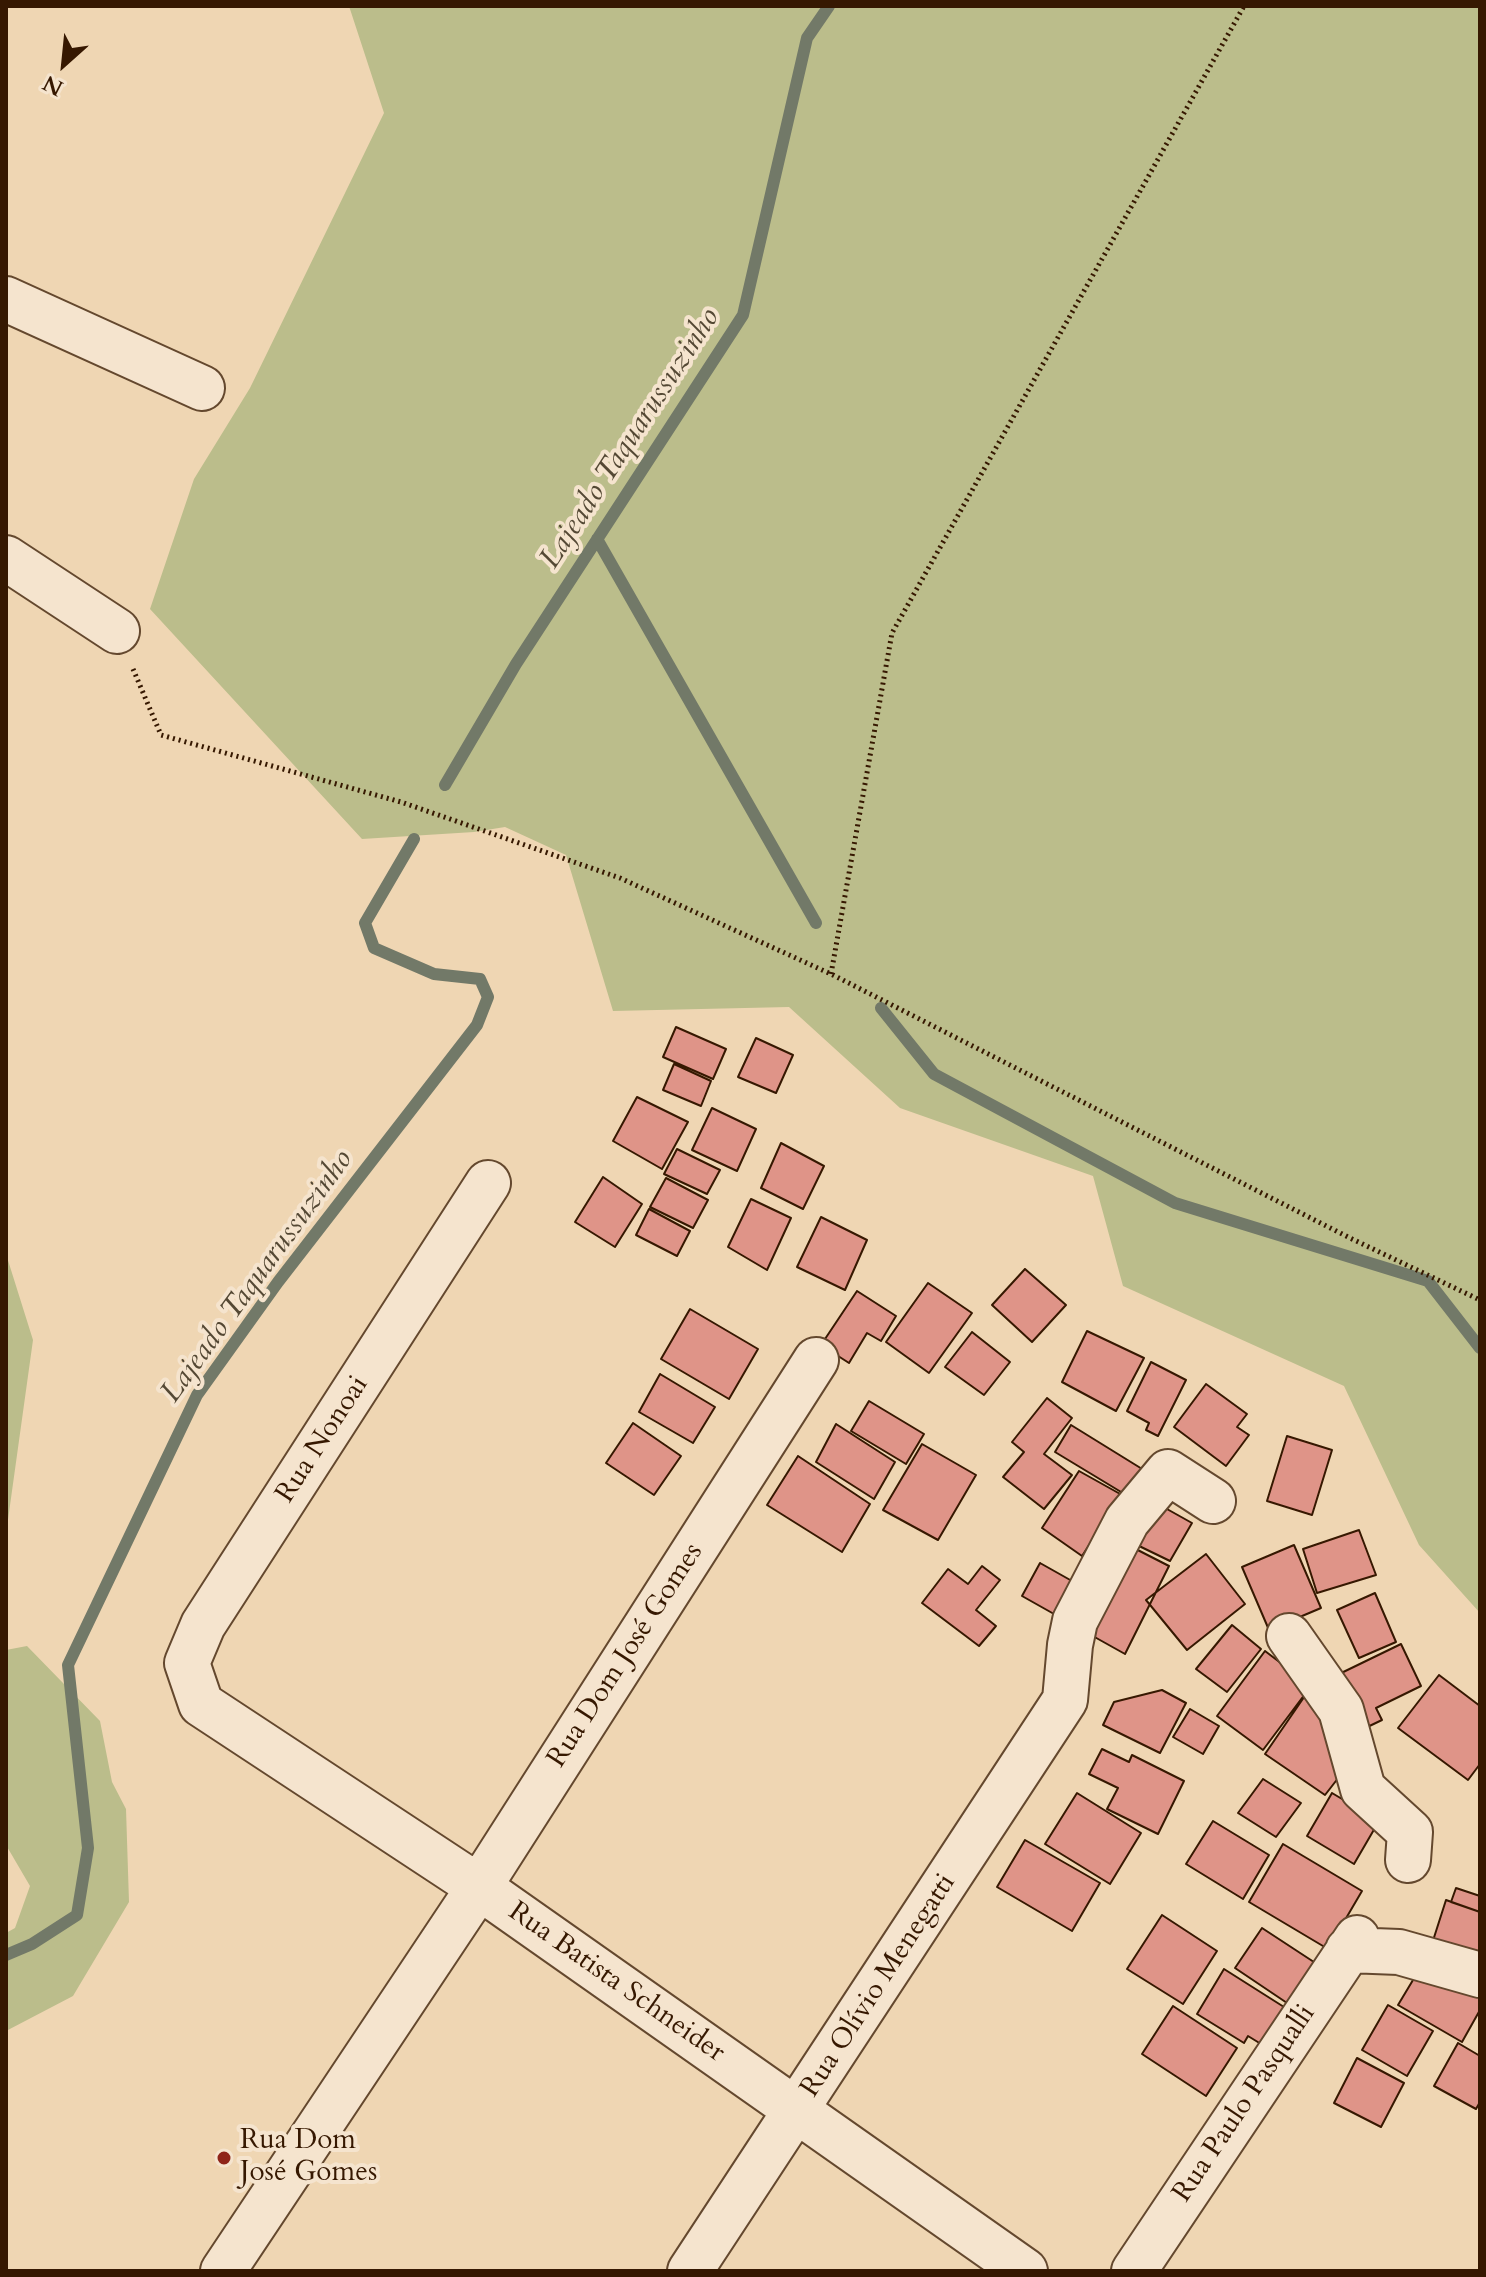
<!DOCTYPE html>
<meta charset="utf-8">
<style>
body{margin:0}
#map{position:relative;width:1486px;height:2277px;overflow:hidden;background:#efd6b3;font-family:Cardo,serif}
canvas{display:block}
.frame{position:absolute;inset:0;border:8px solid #361801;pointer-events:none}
.north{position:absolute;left:24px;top:24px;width:80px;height:80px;-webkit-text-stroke:6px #f5e4ce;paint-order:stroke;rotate:207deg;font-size:22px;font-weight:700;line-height:32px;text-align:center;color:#361801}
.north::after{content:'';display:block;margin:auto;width:28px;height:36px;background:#361801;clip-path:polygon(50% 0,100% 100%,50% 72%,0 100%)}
</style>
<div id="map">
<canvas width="1486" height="2277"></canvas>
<div class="frame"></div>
<div class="north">N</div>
</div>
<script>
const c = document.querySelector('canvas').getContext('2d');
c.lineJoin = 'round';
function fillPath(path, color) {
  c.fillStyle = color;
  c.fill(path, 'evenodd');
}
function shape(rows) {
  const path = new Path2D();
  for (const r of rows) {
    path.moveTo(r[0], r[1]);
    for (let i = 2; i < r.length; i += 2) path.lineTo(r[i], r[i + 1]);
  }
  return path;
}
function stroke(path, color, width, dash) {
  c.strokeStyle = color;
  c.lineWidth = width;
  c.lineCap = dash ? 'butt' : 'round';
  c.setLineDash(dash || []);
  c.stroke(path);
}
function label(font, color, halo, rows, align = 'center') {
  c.font = font + ' Cardo,serif';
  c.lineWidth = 8;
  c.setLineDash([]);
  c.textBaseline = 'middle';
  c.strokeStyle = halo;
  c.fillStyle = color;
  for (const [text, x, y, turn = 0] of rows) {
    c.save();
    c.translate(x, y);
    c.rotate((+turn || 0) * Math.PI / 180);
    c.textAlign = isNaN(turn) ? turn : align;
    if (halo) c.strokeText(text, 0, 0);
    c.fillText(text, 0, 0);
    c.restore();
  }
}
fillPath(shape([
 [349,6,1480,6,1480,1613,1419,1545,1344,1386,1123,1286,1093,1176,900,1108,789,1007,613,1011,566,855,505,827,474,832,362,839,150,609,194,479,250,388,384,113],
 [6,1254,33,1340,6,1534],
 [27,1646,100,1721,112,1782,126,1809,129,1902,73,1996,6,2031,6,1933,15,1928,30,1886,6,1845,6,1650]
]), '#bbbd8b');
stroke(shape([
 [597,539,816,923],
 [445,785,516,664,743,315,807,38,829,6],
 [881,1008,934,1074,1175,1203,1428,1281,1480,1348],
 [6,1955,32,1944,77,1915,88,1848,68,1665,197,1395,278,1282,477,1025,488,997,480,979,434,974,374,948,365,923,414,839]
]), '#727968', 12);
const building = shape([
 [676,1027,726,1049,713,1079,663,1057,676,1027],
 [756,1038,793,1055,776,1093,738,1077,756,1038],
 [674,1064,711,1081,701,1106,663,1090,674,1064],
 [637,1097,688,1122,662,1169,613,1141,637,1097],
 [712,1108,756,1129,737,1171,692,1150,712,1108],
 [781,1143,824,1166,803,1209,761,1188,781,1143],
 [677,1149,720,1170,707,1194,664,1174,677,1149],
 [603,1177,642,1204,615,1247,575,1222,603,1177],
 [666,1178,708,1200,693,1228,650,1207,666,1178],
 [751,1199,791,1218,767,1270,728,1247,751,1199],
 [649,1209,690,1231,677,1256,636,1235,649,1209],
 [821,1217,867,1240,845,1290,797,1267,821,1217],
 [1025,1269,1066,1305,1032,1342,992,1305,1025,1269],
 [928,1283,972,1313,929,1373,886,1342,928,1283],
 [857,1291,896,1316,881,1341,867,1333,849,1363,821,1345,857,1291],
 [690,1309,758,1349,729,1399,661,1359,690,1309],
 [1087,1331,1144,1358,1116,1411,1062,1382,1087,1331],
 [972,1332,1010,1362,984,1395,945,1367,972,1332],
 [1151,1362,1186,1380,1158,1436,1146,1430,1149,1423,1127,1411,1151,1362],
 [660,1374,715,1407,693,1443,639,1412,660,1374],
 [1206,1384,1247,1414,1237,1427,1249,1435,1226,1466,1174,1427,1206,1384],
 [1047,1398,1072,1418,1044,1454,1072,1475,1044,1509,1003,1477,1024,1452,1012,1442,1047,1398],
 [869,1401,924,1434,906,1464,851,1431,869,1401],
 [633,1423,681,1456,654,1495,606,1463,633,1423],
 [836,1424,895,1462,874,1499,816,1462,836,1424],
 [1071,1425,1147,1472,1131,1498,1055,1452,1071,1425],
 [1287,1436,1332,1450,1312,1515,1267,1501,1287,1436],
 [922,1444,976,1475,938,1540,883,1510,922,1444],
 [798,1456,870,1504,842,1552,767,1505,798,1456],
 [1079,1471,1122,1495,1082,1556,1042,1528,1079,1471],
 [1158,1504,1192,1523,1170,1561,1135,1544,1158,1504],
 [1359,1530,1376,1575,1317,1593,1303,1549,1359,1530],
 [1124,1543,1169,1566,1125,1654,1082,1630,1124,1543],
 [1294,1545,1321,1608,1269,1630,1242,1567,1294,1545],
 [1206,1554,1245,1604,1187,1650,1146,1600,1206,1554],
 [1040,1563,1072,1581,1054,1614,1022,1596,1040,1563],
 [982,1566,1000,1580,976,1610,996,1626,979,1646,922,1603,948,1569,968,1584,982,1566],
 [1375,1593,1396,1642,1359,1658,1337,1610,1375,1593],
 [1232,1625,1261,1649,1227,1692,1196,1669,1232,1625],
 [1401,1644,1421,1686,1376,1708,1382,1720,1359,1731,1333,1677,1401,1644],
 [1265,1651,1311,1686,1263,1750,1217,1716,1265,1651],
 [1439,1675,1480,1706,1480,1764,1468,1780,1398,1728,1439,1675],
 [1311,1687,1346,1768,1325,1795,1265,1754,1311,1687],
 [1162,1690,1186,1703,1160,1753,1103,1725,1114,1702,1162,1690],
 [1190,1709,1219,1726,1203,1754,1173,1737,1190,1709],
 [1102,1749,1129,1762,1132,1755,1184,1781,1158,1834,1107,1809,1118,1788,1089,1774,1102,1749],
 [1263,1779,1301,1803,1276,1837,1238,1813,1263,1779],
 [1077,1793,1141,1833,1110,1884,1045,1844,1077,1793],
 [1332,1793,1379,1821,1354,1864,1307,1836,1332,1793],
 [1213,1821,1269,1855,1243,1899,1186,1864,1213,1821],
 [1025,1840,1100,1883,1072,1931,997,1887,1025,1840],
 [1283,1844,1362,1891,1328,1949,1249,1902,1283,1844],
 [1456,1888,1480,1896,1480,1912,1451,1902,1456,1888],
 [1446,1900,1480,1912,1480,1966,1430,1950,1446,1900],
 [1162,1915,1217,1951,1183,2004,1127,1969,1162,1915],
 [1262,1928,1320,1966,1293,2007,1235,1968,1262,1928],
 [1422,1965,1480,1998,1480,2010,1462,2042,1398,2005,1422,1965],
 [1224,1969,1284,2007,1261,2044,1248,2036,1244,2043,1197,2014,1224,1969],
 [1388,2005,1433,2031,1407,2076,1362,2050,1388,2005],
 [1173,2006,1237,2048,1206,2096,1142,2054,1173,2006],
 [1458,2043,1480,2056,1480,2102,1476,2109,1434,2086,1458,2043],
 [1357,2058,1404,2083,1381,2127,1334,2103,1357,2058]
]);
fillPath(building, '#df9488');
stroke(building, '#361801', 2);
const minor = shape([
 [6,299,202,388],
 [6,558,117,631],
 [488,1183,203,1625,187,1663,201,1704,479,1887,1025,2271],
 [1289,1636,1341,1710,1363,1789,1410,1832,1408,1860],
 [1348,1950,1399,1952,1480,1975],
 [223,2271,479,1887,816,1360],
 [690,2271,1065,1700,1070,1645,1075,1621,1127,1521,1168,1472,1213,1501],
 [1134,2271,1357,1938]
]);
stroke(minor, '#64482e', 48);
stroke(shape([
 [133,669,161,735,401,802,620,878,831,974,1350,1238,1480,1300],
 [831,974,892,633,1244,6]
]), '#361801', 5, [2, 4]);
stroke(minor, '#f5e4ce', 44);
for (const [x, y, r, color] of [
 [224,2158,8,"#8f2418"]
]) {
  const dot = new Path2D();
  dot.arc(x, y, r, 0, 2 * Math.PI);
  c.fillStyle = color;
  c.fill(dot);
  stroke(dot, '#f5e4ce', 3);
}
label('28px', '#361801', '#f5e4ce', [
 ["Rua Nonoai",323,1440,-57],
 ["Rua Dom José Gomes",626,1656,-57],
 ["Rua Batista Schneider",616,1983,35],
 ["Rua Olívio Menegatti",879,1986,-57],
 ["Rua Paulo Pasqualli",1245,2104,-56]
]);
label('28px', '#361801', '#f5e4ce', [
 ["Rua Dom",240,2142],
 ["José Gomes",240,2174]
], 'left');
label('italic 30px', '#544834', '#f5e4ce', [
 ["Lajeado Taquarussuzinho",631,439,-57],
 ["Lajeado Taquarussuzinho",258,1277,-54]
]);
</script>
